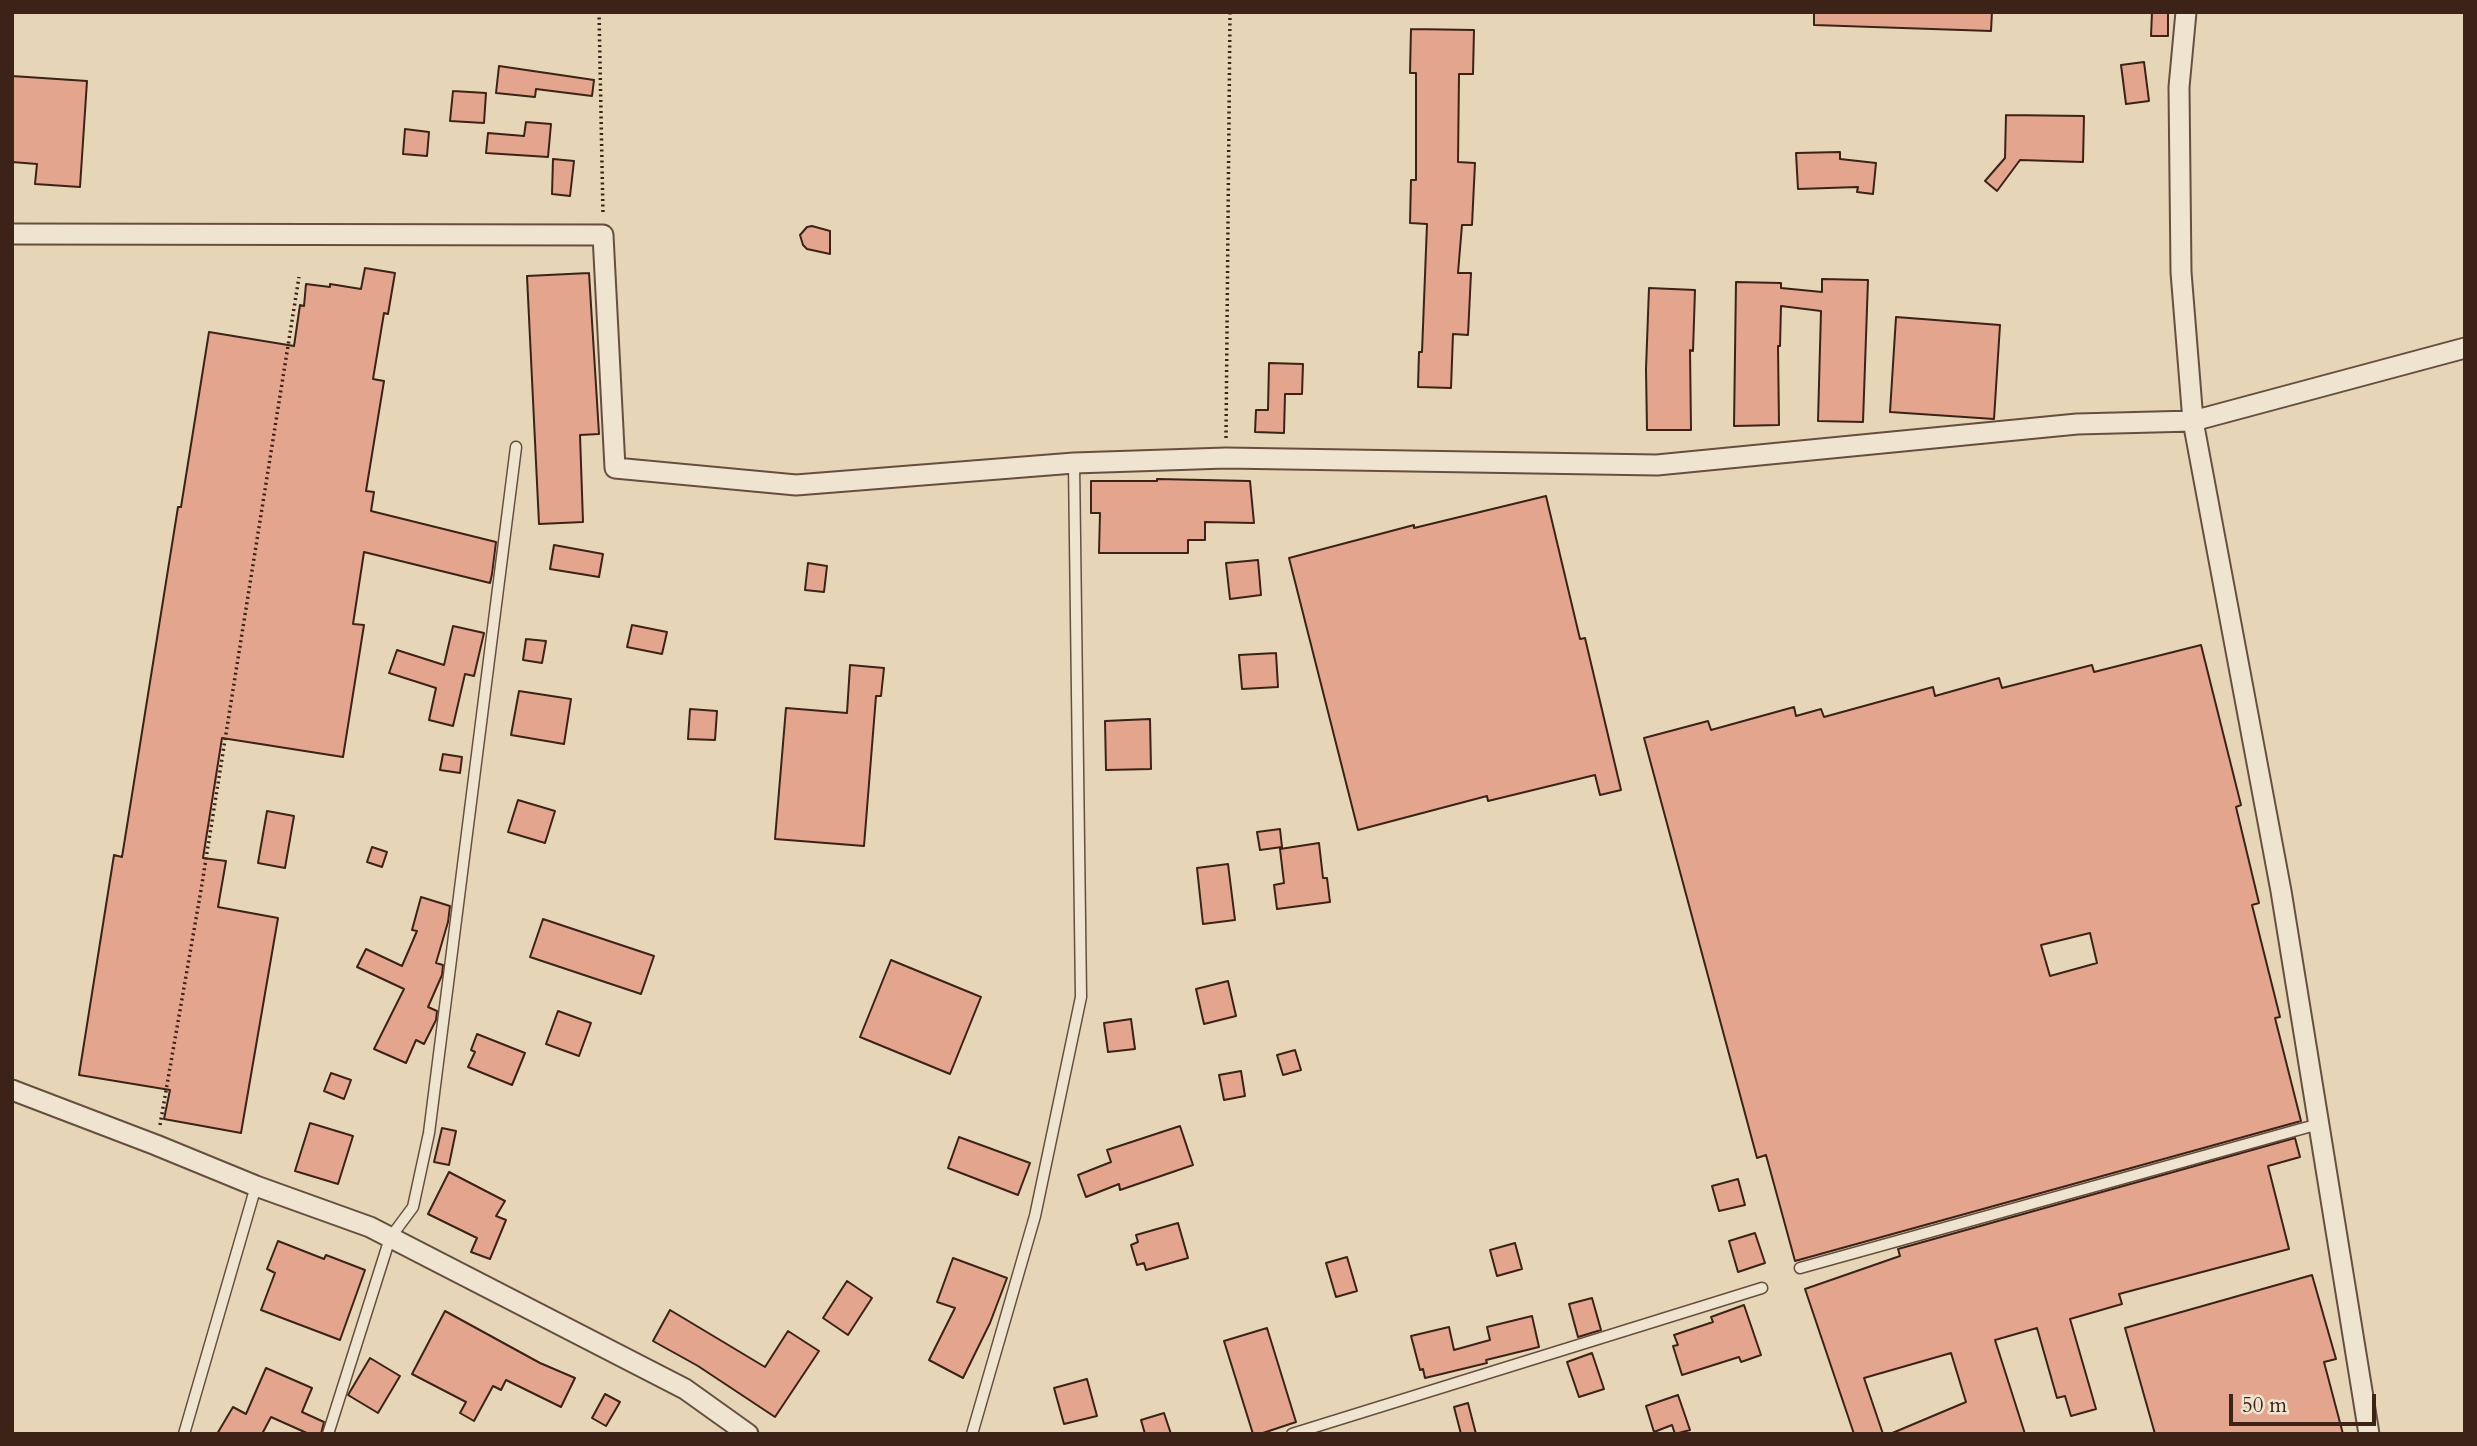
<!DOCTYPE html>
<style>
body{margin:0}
#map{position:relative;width:2477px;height:1446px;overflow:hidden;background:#e6d5b6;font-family:Cardo,serif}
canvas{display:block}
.frame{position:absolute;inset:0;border:14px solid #3c2217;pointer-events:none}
.scale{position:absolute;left:2229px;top:1394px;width:147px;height:32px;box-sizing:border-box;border:4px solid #3c2217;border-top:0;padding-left:9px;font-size:21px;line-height:24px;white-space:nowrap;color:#3c2217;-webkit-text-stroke:5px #efe4d0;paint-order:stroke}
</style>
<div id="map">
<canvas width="2477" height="1446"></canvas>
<div class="frame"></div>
<div class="scale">50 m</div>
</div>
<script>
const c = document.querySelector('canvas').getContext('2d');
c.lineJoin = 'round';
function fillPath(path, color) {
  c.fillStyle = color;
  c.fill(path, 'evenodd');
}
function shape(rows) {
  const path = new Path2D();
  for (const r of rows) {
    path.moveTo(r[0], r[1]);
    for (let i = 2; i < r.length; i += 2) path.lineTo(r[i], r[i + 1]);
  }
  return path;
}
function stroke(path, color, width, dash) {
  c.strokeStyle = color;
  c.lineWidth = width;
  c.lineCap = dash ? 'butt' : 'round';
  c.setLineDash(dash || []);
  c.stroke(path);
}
const building = shape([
 [1814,12,1992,12,1991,31,1814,25,1814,12],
 [2152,12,2168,12,2168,36,2151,36,2152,12],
 [1411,29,1474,30,1473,74,1459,74,1458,162,1475,163,1472,225,1462,225,1458,273,1471,273,1468,335,1453,334,1451,388,1418,387,1419,352,1422,352,1427,224,1410,223,1411,180,1416,180,1416,73,1410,73,1411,29],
 [2144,62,2149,101,2126,104,2121,65,2144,62],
 [499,66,594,80,592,96,536,89,535,97,496,93,499,66],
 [12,76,87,81,80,187,35,184,37,164,12,162,12,76],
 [453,91,486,93,484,123,450,121,453,91],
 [2006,115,2084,116,2083,162,2020,160,1997,191,1985,181,2005,158,2006,115],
 [526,122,551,124,548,157,486,153,488,133,524,136,526,122],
 [405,129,429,132,427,156,403,154,405,129],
 [1840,152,1840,159,1876,163,1873,194,1857,192,1858,187,1798,189,1796,153,1840,152],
 [553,159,574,161,570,196,552,194,553,159],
 [812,226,830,231,830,254,807,249,803,245,800,235,807,227,812,226],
 [365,268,395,273,388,314,384,313,373,379,384,381,366,491,374,492,371,511,496,542,492,574,490,583,364,552,353,624,364,625,343,757,222,738,203,858,226,861,218,907,278,918,241,1133,164,1119,170,1090,79,1075,114,855,122,857,178,507,181,507,209,332,294,346,300,305,304,306,306,284,330,287,330,284,361,289,365,268],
 [589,273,599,434,580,435,583,522,539,524,527,276,589,273],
 [1822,279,1868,280,1863,422,1818,421,1821,311,1781,306,1780,346,1778,346,1779,425,1734,426,1736,282,1781,283,1781,288,1822,292,1822,279],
 [1649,288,1695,290,1693,351,1690,350,1691,430,1647,430,1646,369,1649,288],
 [1896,317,2000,325,1994,419,1890,412,1896,317],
 [1269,363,1303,364,1302,394,1285,394,1284,433,1255,432,1256,410,1268,410,1269,363],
 [1157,479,1250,481,1254,523,1205,522,1205,540,1188,540,1188,553,1099,553,1100,513,1091,513,1091,481,1157,481,1157,479],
 [1546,496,1580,639,1585,638,1621,790,1600,795,1595,775,1488,801,1487,796,1358,830,1289,558,1414,525,1414,528,1546,496],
 [554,545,603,554,599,577,550,569,554,545],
 [1258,560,1261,595,1230,599,1226,563,1258,560],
 [808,563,827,566,824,592,805,590,808,563],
 [632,625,667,632,662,654,627,647,632,625],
 [453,626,484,633,474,676,465,674,453,726,429,720,436,688,389,673,397,650,444,665,453,626],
 [526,639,546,641,542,663,523,660,526,639],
 [2201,645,2241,805,2236,807,2259,903,2252,905,2280,1017,2275,1018,2301,1121,1795,1261,1766,1155,1757,1158,1644,738,1708,721,1711,730,1794,707,1796,716,1821,709,1824,717,1933,687,1935,696,1999,678,2002,688,2092,665,2094,672,2201,645],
 [2090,933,2097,963,2050,976,2041,945,2090,933],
 [1276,653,1278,687,1242,689,1239,655,1276,653],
 [850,665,884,668,881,696,876,696,864,846,775,839,786,708,847,713,850,665],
 [519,691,571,699,564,744,511,735,519,691],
 [690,709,717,711,715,740,688,739,690,709],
 [1150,719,1151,769,1106,770,1105,721,1150,719],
 [443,754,462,757,460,773,440,770,443,754],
 [518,800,555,811,545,843,508,832,518,800],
 [267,811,294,816,285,868,258,863,267,811],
 [1280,829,1282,847,1260,850,1257,832,1280,829],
 [1319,843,1323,878,1327,878,1330,902,1277,909,1274,885,1284,883,1280,849,1319,843],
 [372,847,387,852,382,867,367,862,372,847],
 [1228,864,1235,920,1203,924,1197,868,1228,864],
 [421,897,450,906,448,922,436,963,443,965,442,975,428,1007,437,1011,436,1020,424,1044,416,1040,406,1063,374,1049,404,989,357,967,366,949,402,966,417,931,412,930,421,897],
 [543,919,654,956,641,994,530,957,543,919],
 [891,960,981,997,950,1074,860,1037,891,960],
 [1228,981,1236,1016,1204,1024,1196,989,1228,981],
 [558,1011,591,1023,579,1056,546,1044,558,1011],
 [1131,1019,1135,1049,1108,1052,1104,1023,1131,1019],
 [477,1034,525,1053,512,1085,468,1067,475,1052,471,1050,477,1034],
 [1295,1050,1301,1070,1283,1075,1277,1055,1295,1050],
 [1241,1071,1245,1096,1224,1100,1219,1075,1241,1071],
 [331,1073,351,1080,344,1099,324,1091,331,1073],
 [310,1123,353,1136,338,1184,295,1171,310,1123],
 [1180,1126,1193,1165,1120,1190,1119,1184,1086,1197,1078,1175,1111,1162,1107,1150,1180,1126],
 [442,1128,456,1131,449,1165,434,1162,442,1128],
 [959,1137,1030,1163,1018,1195,948,1168,959,1137],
 [2295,1138,2300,1157,2268,1166,2289,1249,2119,1294,2122,1304,2070,1319,2096,1409,2071,1416,2065,1396,2057,1398,2037,1328,1995,1340,2025,1434,1890,1434,1966,1402,1951,1353,1864,1378,1883,1434,1854,1434,1805,1289,1900,1256,1898,1249,2295,1138],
 [449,1172,505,1201,496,1216,506,1220,490,1259,471,1252,477,1238,428,1214,449,1172],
 [1738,1179,1745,1205,1719,1211,1712,1186,1738,1179],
 [1178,1223,1188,1258,1146,1270,1144,1263,1137,1265,1131,1245,1138,1242,1136,1235,1178,1223],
 [1755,1233,1765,1263,1738,1272,1729,1241,1755,1233],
 [278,1241,324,1259,326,1255,365,1270,340,1340,261,1310,275,1273,267,1269,278,1241],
 [1515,1243,1522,1269,1497,1276,1490,1250,1515,1243],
 [1347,1257,1357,1291,1336,1297,1326,1263,1347,1257],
 [953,1258,1007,1278,990,1323,963,1378,929,1360,955,1308,937,1302,953,1258],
 [2312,1275,2336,1359,2324,1362,2343,1434,2155,1434,2125,1328,2312,1275],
 [847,1281,872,1298,848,1335,823,1318,847,1281],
 [1592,1298,1601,1330,1578,1337,1569,1304,1592,1298],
 [1744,1305,1761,1355,1741,1362,1739,1357,1682,1375,1673,1346,1678,1345,1674,1335,1713,1322,1711,1317,1744,1305],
 [670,1310,765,1367,788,1331,819,1351,775,1417,698,1366,653,1341,670,1310],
 [445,1311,540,1363,575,1378,561,1407,506,1380,501,1390,493,1386,474,1421,460,1413,466,1402,412,1374,445,1311],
 [1532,1316,1539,1347,1486,1360,1487,1363,1425,1378,1423,1369,1420,1370,1411,1336,1449,1327,1454,1350,1490,1340,1487,1327,1532,1316],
 [1267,1328,1296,1422,1260,1434,1253,1434,1224,1341,1267,1328],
 [1592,1353,1604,1389,1579,1397,1567,1362,1592,1353],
 [370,1358,400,1376,378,1413,348,1395,370,1358],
 [266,1368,312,1388,302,1412,324,1422,321,1434,309,1434,271,1417,262,1434,217,1434,233,1407,246,1414,266,1368],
 [1087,1379,1097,1416,1064,1424,1054,1388,1087,1379],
 [605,1394,620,1402,606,1426,592,1418,605,1394],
 [1678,1395,1690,1430,1675,1434,1672,1425,1654,1432,1646,1406,1678,1395],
 [1468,1403,1476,1434,1461,1434,1454,1407,1468,1403],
 [1164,1413,1171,1434,1145,1434,1141,1420,1164,1413]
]);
fillPath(building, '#e3a58e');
stroke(building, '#3c2217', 2);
const service = shape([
 [1800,1268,2319,1124],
 [184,1434,256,1186],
 [328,1434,390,1238,413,1207,429,1133,516,447],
 [972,1434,1035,1216,1081,997,1074,463],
 [1292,1434,1762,1288]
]);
const minor = shape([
 [2186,12,2179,87,2181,272,2193,421,2281,891,2369,1434],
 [12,234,603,235,615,468,796,485,1074,463,1226,458,1657,465,2077,424,2193,421,2465,348],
 [12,1090,156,1145,256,1186,370,1227,685,1389,748,1434]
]);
stroke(service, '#664f3f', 13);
stroke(minor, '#664f3f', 23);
stroke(shape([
 [599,12,603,215],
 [1226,438,1230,12],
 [160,1125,201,890,299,277]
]), '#3c2217', 3.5, [2, 3.5]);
stroke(service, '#efe4d0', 10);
stroke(minor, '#efe4d0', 19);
</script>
